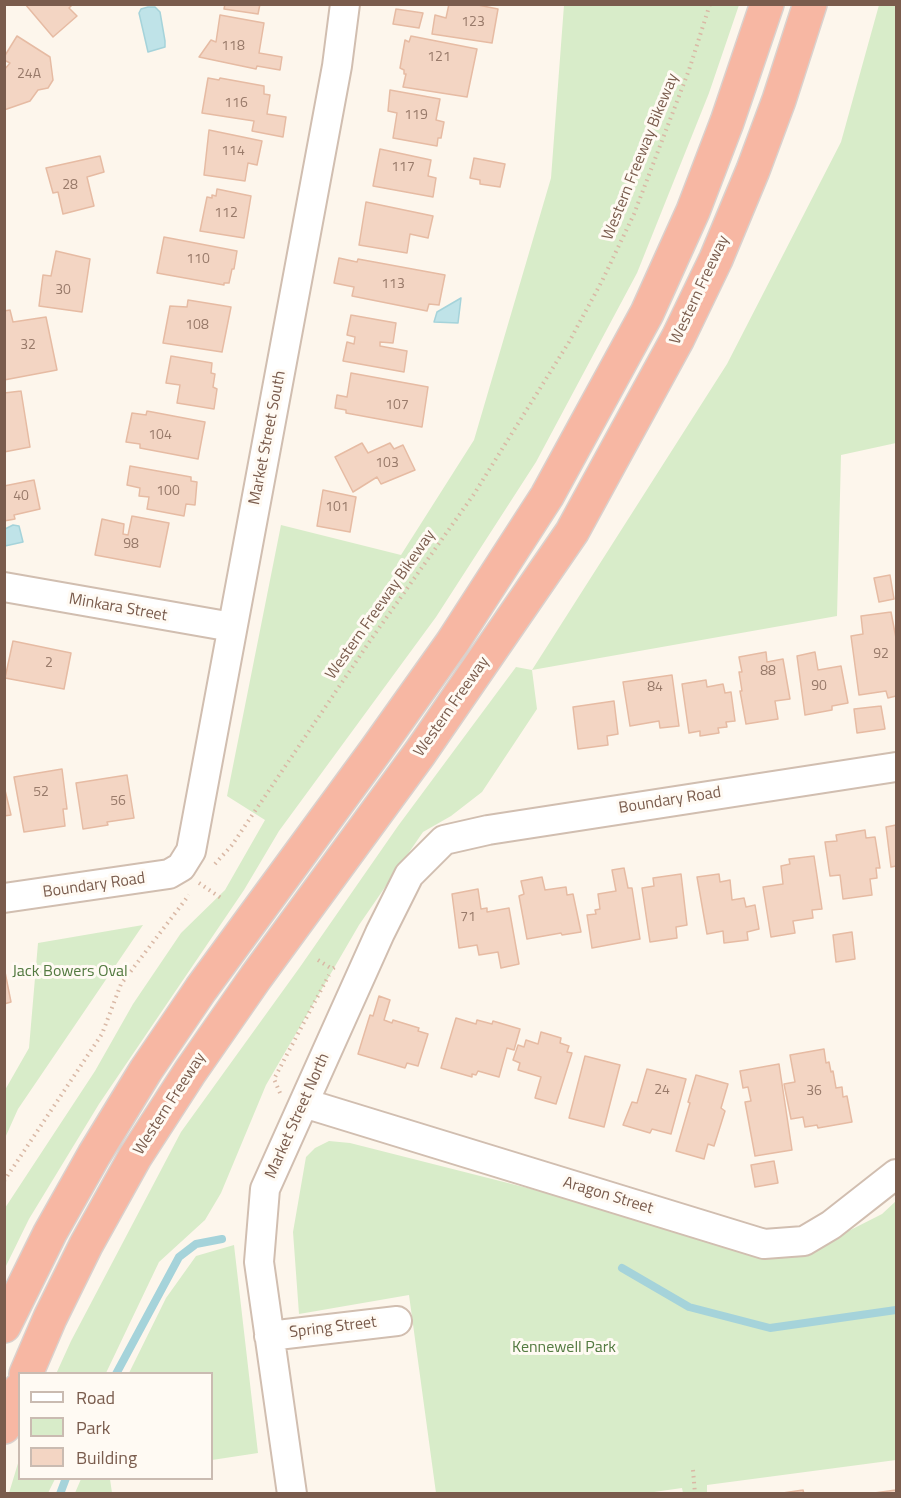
<!DOCTYPE html>
<style>
body{margin:0}
#map{position:relative;width:901px;height:1498px;overflow:hidden;background:#fdf6ec;font-family:"Titillium Web",sans-serif}
canvas{display:block}
.frame{position:absolute;inset:0;border:6px solid #7a5c4d;pointer-events:none}
.legend{position:absolute;left:18px;top:1372px;width:195px;height:108px;box-sizing:border-box;background:#fffaf3;border:2px solid #cabbb1;margin:0;padding:8px 10px;list-style:none;font-size:18px;color:#7a5c4d}
.legend li{display:flex;align-items:center;gap:12px;height:30px}
.legend b{width:30px;border:2px solid #cabbb1}
</style>
<div id="map">
<canvas width="901" height="1498"></canvas>
<div class="frame"></div>
<ul class="legend">
<li><b style="height:8px;background:#fff"></b>Road</li>
<li><b style="height:16px;background:#d8ecc9"></b>Park</li>
<li><b style="height:16px;background:#f3d5c3"></b>Building</li>
</ul>
</div>
<script>
const c = document.querySelector('canvas').getContext('2d');
c.lineJoin = 'round';
function fillPath(path, color) {
  c.fillStyle = color;
  c.fill(path, 'evenodd');
}
function shape(rows) {
  const path = new Path2D();
  for (const r of rows) {
    path.moveTo(r[0], r[1]);
    for (let i = 2; i < r.length; i += 2) path.lineTo(r[i], r[i + 1]);
  }
  return path;
}
function stroke(path, color, width, dash) {
  c.strokeStyle = color;
  c.lineWidth = width;
  c.lineCap = dash ? 'butt' : 'round';
  c.setLineDash(dash || []);
  c.stroke(path);
}
function label(font, color, halo, rows, align = 'center') {
  c.font = font + ' "Titillium Web",sans-serif';
  c.lineWidth = 6;
  c.setLineDash([]);
  c.textBaseline = 'middle';
  c.strokeStyle = halo;
  c.fillStyle = color;
  for (const [text, x, y, turn = 0] of rows) {
    c.save();
    c.translate(x, y);
    c.rotate((+turn || 0) * Math.PI / 180);
    c.textAlign = isNaN(turn) ? turn : align;
    if (halo) c.strokeText(text, 0, 0);
    c.fillText(text, 0, 0);
    c.restore();
  }
}
fillPath(shape([
 [564,5,739,5,709,93,637,273,536,462,436,617,279,831,244,890,99,1104,29,1219,5,1268,5,1208,95,1071,133,1004,181,933,225,890,265,820,227,796,281,525,401,555,474,440,551,178],
 [879,5,896,5,896,443,841,455,837,616,532,670,537,709,482,792,451,816,423,832,359,925,266,1085,221,1193,205,1220,159,1262,106,1373,56,1374,71,1341,181,1132,300,967,398,826,516,667,532,670,727,364,841,142],
 [143,925,18,1109,5,1138,5,1090,29,1048,38,943],
 [329,1141,350,1143,792,1255,811,1250,882,1214,896,1201,896,1460,707,1485,707,1493,683,1493,682,1488,640,1494,436,1493,409,1295,299,1314,293,1232,306,1157,315,1148],
 [234,1245,258,1453,212,1460,212,1374,129,1373,166,1298,196,1256],
 [19,1460,20,1478,55,1479,48,1493,9,1493],
 [81,1479,110,1479,112,1493,75,1493]
]), '#d8ecc9');
const water = shape([
 [148,7,155,7,160,12,165,41,165,47,148,52,139,13,141,9,148,7],
 [461,298,458,323,434,322,437,312,461,298],
 [13,525,19,526,23,542,5,546,5,529,13,525]
]);
fillPath(water, '#bfe3e8');
stroke(water, '#a5d3da', 1.5);
stroke(shape([
 [622,1268,689,1307,770,1328,896,1310],
 [116,1374,179,1257,196,1244,222,1239],
 [60,1494,66,1478]
]), '#a5d3da', 8);
const building = shape([
 [25,4,73,4,69,8,77,16,53,37,25,4],
 [225,4,260,4,258,14,224,9,225,4],
 [449,4,473,4,498,9,492,43,432,34,435,15,446,18,449,4],
 [396,9,423,13,419,28,393,24,396,9],
 [220,15,264,23,259,53,282,57,280,70,257,66,256,69,199,57,211,40,216,42,220,15],
 [17,36,50,57,53,80,48,88,38,90,30,101,4,110,4,70,10,63,4,60,4,57,17,36],
 [411,36,477,49,467,97,403,87,406,74,404,74,404,70,400,68,405,40,409,42,411,36],
 [208,78,219,80,220,78,264,86,264,94,270,95,267,114,286,117,283,137,252,131,254,121,202,113,208,78],
 [390,90,440,99,436,120,444,122,441,138,438,138,437,146,393,138,397,113,388,111,390,90],
 [209,130,262,141,257,165,248,163,245,181,204,175,209,130],
 [380,149,431,160,428,176,436,178,433,197,373,186,380,149],
 [100,156,104,172,87,177,94,206,63,214,58,192,53,193,46,168,100,156],
 [474,158,505,164,500,187,480,184,480,180,470,178,474,158],
 [217,189,251,196,244,238,200,231,207,197,212,198,212,195,216,196,217,189],
 [366,202,433,216,428,238,410,234,407,253,359,245,366,202],
 [164,237,237,251,234,269,232,269,229,283,224,283,224,285,157,273,164,237],
 [56,251,90,259,82,312,39,306,43,275,51,276,56,251],
 [339,258,357,262,358,259,445,275,439,305,429,304,427,311,352,296,354,287,334,283,339,258],
 [188,300,231,307,222,352,163,343,170,306,187,307,188,300],
 [10,310,13,322,46,317,57,370,4,380,4,311,10,310],
 [351,315,396,323,393,343,380,342,380,346,407,351,404,372,343,361,347,342,354,344,355,337,347,335,351,315],
 [171,356,212,363,211,373,215,374,213,387,217,389,214,409,177,403,180,385,166,383,171,356],
 [351,373,428,387,422,427,346,413,346,410,335,408,337,395,347,397,351,373],
 [21,391,30,447,4,452,4,393,21,391],
 [147,411,205,422,198,459,140,448,140,444,126,442,132,413,146,415,147,411],
 [362,443,368,453,390,443,394,449,403,445,415,470,381,484,377,477,353,492,335,457,362,443],
 [130,466,191,477,191,481,197,482,195,505,186,504,184,516,147,509,149,497,139,496,140,488,127,485,130,466],
 [34,480,40,509,14,515,15,519,4,521,4,486,34,480],
 [323,490,356,497,350,532,317,526,323,490],
 [132,516,169,523,160,567,95,555,102,519,124,524,123,534,128,535,132,516],
 [890,575,894,599,879,602,874,578,890,575],
 [891,612,896,638,896,696,888,698,886,691,859,695,851,636,863,634,861,616,891,612],
 [13,641,71,653,64,689,5,678,13,641],
 [766,652,767,662,783,659,790,699,775,701,778,719,746,724,740,691,742,691,739,672,742,672,739,657,766,652],
 [815,652,818,670,841,666,848,703,832,706,832,710,805,715,797,656,815,652],
 [672,675,679,726,660,728,659,721,630,726,623,682,672,675],
 [706,680,707,687,723,684,725,693,731,692,735,721,726,722,727,727,718,728,719,733,700,736,700,731,689,733,682,684,706,680],
 [614,701,618,734,607,736,608,745,578,749,573,707,614,701],
 [881,706,885,729,857,733,854,709,881,706],
 [62,769,67,809,63,809,65,826,24,832,14,777,62,769],
 [127,775,134,818,107,822,108,825,83,829,76,783,127,775],
 [4,786,11,815,4,816,4,786],
 [896,825,896,866,891,867,886,827,896,825],
 [865,830,866,838,875,837,880,868,876,868,877,878,870,879,872,895,843,899,840,875,830,876,825,842,837,841,836,835,865,830],
 [814,856,822,909,812,910,813,918,793,921,795,933,771,937,763,887,783,884,781,866,790,864,789,859,814,856],
 [624,868,628,888,632,888,640,939,592,948,587,915,596,914,595,910,600,909,598,894,616,891,612,870,624,868],
 [681,874,687,925,676,927,677,938,650,942,642,888,654,886,653,878,681,874],
 [719,874,720,882,730,880,732,900,744,898,746,907,755,905,759,929,747,932,748,940,724,943,723,931,707,934,697,877,719,874],
 [542,877,545,890,566,887,567,895,573,894,581,932,562,935,561,933,527,939,519,896,524,894,521,881,542,877],
 [478,889,481,909,487,908,487,912,509,908,519,964,501,968,498,952,479,955,477,945,459,948,452,894,478,889],
 [852,932,855,959,836,962,833,935,852,932],
 [4,967,11,1002,4,1004,4,967],
 [379,996,390,1000,384,1020,392,1023,393,1020,419,1028,418,1031,428,1034,418,1066,407,1063,405,1068,358,1054,370,1015,373,1016,379,996],
 [456,1018,476,1024,477,1020,492,1024,493,1021,520,1029,514,1050,507,1048,499,1077,478,1071,476,1075,472,1074,472,1077,441,1068,456,1018],
 [541,1032,561,1038,560,1043,569,1046,567,1052,572,1053,556,1104,535,1098,541,1077,518,1070,520,1063,513,1060,518,1045,524,1047,526,1040,538,1044,541,1032],
 [824,1049,826,1063,829,1062,831,1072,833,1071,836,1088,842,1087,843,1097,847,1096,852,1122,818,1128,817,1125,805,1127,803,1117,791,1119,784,1084,795,1082,790,1055,824,1049],
 [585,1056,620,1065,604,1127,569,1118,585,1056],
 [779,1064,792,1150,755,1156,745,1102,751,1101,748,1087,743,1088,740,1071,779,1064],
 [647,1069,686,1079,671,1134,652,1129,650,1133,623,1125,632,1102,637,1103,647,1069],
 [696,1075,728,1084,721,1108,725,1111,714,1146,708,1144,704,1159,676,1151,690,1103,688,1102,696,1075],
 [774,1161,778,1183,755,1187,751,1165,774,1161],
 [803,1490,804,1494,776,1494,803,1490],
 [896,1490,896,1494,867,1494,896,1490]
]);
fillPath(building, '#f3d5c3');
stroke(building, '#e6bba3', 1.5);
const minor = shape([
 [4,587,232,627],
 [4,898,169,874,181,867,191,851,337,66,345,4],
 [304,1103,764,1244,804,1241,831,1225,896,1174],
 [269,1336,397,1321],
 [292,1494,259,1262,265,1189,380,933,409,875,444,840,488,830,896,767]
]);
const motorway = shape([
 [4,1326,50,1233,94,1155,146,1070,201,989,376,750,452,643,547,496,647,313,693,211,727,122,767,4],
 [26,1374,50,1318,86,1245,135,1157,190,1072,256,977,420,753,572,532,678,338,716,259,753,170,779,100,810,4],
 [4,1427,20,1389]
]);
stroke(minor, '#d1beb0', 32);
stroke(motorway, '#dad1cd', 36);
stroke(shape([
 [215,864,232,845,372,638,474,494,569,342,602,281,634,214,689,70,710,4],
 [199,883,221,898],
 [318,960,332,969,335,967],
 [280,1093,274,1079,329,975],
 [4,1181,102,1034,121,984,189,895],
 [693,1470,695,1494]
]), '#d9b8a5', 4, [1.5, 4.5]);
stroke(minor, '#fff', 28);
stroke(motorway, '#f7b7a3', 33);
label('14px', '#987a6a', null, [
 ["123",473,23],
 ["118",233,47],
 ["121",439,58],
 ["24A",29,75],
 ["116",236,104],
 ["119",416,116],
 ["114",233,152],
 ["117",403,168],
 ["28",70,186],
 ["112",226,214],
 ["110",198,260],
 ["113",393,285],
 ["30",63,291],
 ["108",197,326],
 ["32",28,346],
 ["107",397,406],
 ["104",160,436],
 ["103",387,464],
 ["100",168,492],
 ["40",21,497],
 ["101",337,508],
 ["98",131,545],
 ["92",881,655],
 ["2",49,664],
 ["88",768,672],
 ["90",819,687],
 ["84",655,688],
 ["52",41,793],
 ["56",118,802],
 ["71",468,918],
 ["24",662,1091],
 ["36",814,1092]
]);
label('16px', '#7a5c4d', '#fffaf3', [
 ["Western Freeway Bikeway",641,157,-68],
 ["Western Freeway",700,290,-65],
 ["Market Street South",268,438,-79],
 ["Western Freeway Bikeway",381,605,-55],
 ["Minkara Street",118,608,10],
 ["Western Freeway",452,707,-55],
 ["Boundary Road",670,801,-9],
 ["Boundary Road",94,886,-8],
 ["Western Freeway",170,1104,-57],
 ["Market Street North",298,1116,-66],
 ["Aragon Street",608,1196,17],
 ["Spring Street",333,1328,-7]
]);
label('16px', '#537a41', '#fffaf3', [
 ["Jack Bowers Oval",70,972],
 ["Kennewell Park",564,1348]
]);
</script>
